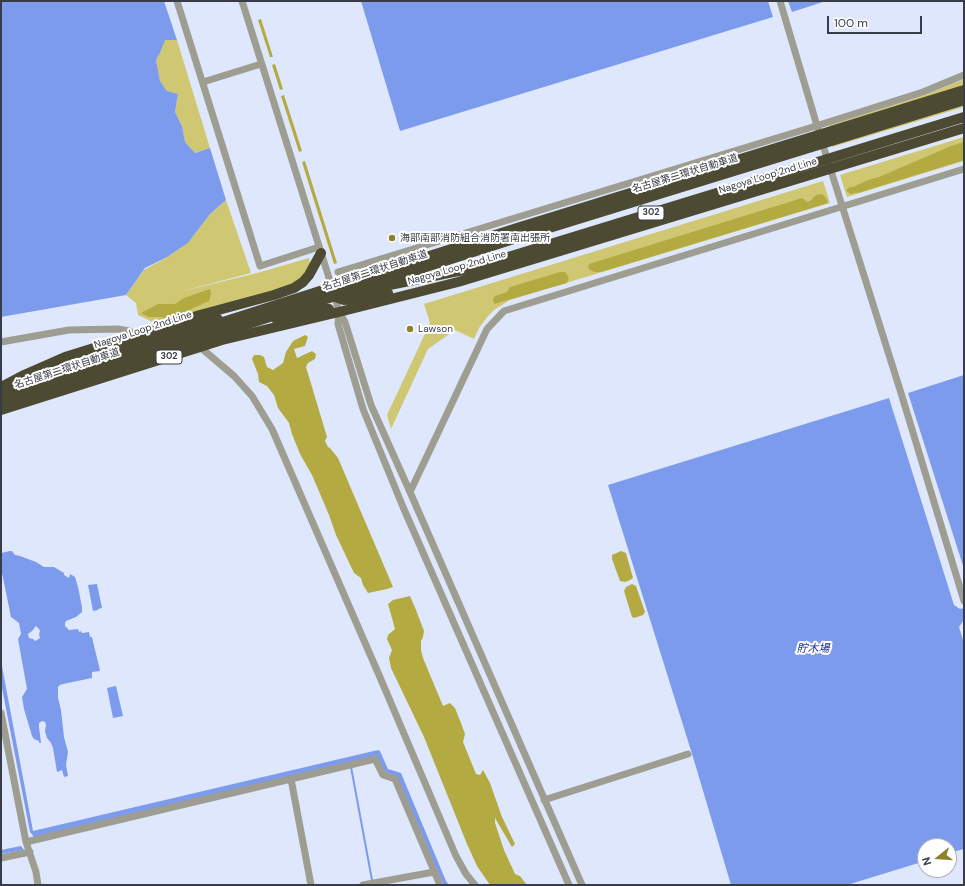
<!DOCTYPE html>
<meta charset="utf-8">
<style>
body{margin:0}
#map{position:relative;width:965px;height:886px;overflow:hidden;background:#dfe7fc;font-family:"DM Sans",sans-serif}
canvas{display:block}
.frame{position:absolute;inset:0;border:2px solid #383c46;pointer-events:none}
.north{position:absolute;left:917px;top:838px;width:40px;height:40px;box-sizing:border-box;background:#fff;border:1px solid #afb1b5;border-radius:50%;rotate:253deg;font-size:11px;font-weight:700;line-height:16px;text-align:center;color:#383c46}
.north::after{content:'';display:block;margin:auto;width:14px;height:18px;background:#8b822a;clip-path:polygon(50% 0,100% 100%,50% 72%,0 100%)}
.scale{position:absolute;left:827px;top:16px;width:95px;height:18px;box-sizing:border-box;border:2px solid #383c46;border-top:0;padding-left:5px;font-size:12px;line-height:14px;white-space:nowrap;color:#383c46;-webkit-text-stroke:3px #fff;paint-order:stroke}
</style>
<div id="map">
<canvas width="965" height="886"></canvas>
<div class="frame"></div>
<div class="north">N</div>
<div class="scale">100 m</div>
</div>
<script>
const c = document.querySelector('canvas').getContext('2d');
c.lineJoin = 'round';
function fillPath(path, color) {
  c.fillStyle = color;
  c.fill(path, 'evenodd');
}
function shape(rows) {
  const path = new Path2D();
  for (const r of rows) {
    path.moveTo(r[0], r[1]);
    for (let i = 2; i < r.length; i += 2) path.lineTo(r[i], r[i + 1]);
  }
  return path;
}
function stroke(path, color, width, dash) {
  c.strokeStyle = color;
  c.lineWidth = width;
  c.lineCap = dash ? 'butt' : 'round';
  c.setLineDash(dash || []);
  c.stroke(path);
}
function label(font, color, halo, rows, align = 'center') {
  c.font = font + ' "DM Sans","Noto Sans JP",sans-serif';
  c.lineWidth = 4;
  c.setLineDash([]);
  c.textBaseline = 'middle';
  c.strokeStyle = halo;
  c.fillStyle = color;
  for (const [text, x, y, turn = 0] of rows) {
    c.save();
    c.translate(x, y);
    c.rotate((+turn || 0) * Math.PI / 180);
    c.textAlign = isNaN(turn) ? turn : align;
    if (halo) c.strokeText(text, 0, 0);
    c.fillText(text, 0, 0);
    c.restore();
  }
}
fillPath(shape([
 [165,39,177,40,210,148,195,153,185,142,182,126,175,112,178,94,167,91,160,81,156,60,160,53],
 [964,79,964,107,832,147,827,130,830,125,925,95],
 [964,137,964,161,847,197,840,175],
 [823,181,830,203,510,300,494,310,488,316,479,328,474,339,455,330,428,349,391,429,387,415,430,323,424,304],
 [226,200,251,273,175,293,257,273,309,258,310,264,300,285,161,326,138,315,136,303,126,295,144,270,167,257,188,243,210,214]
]), '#cfc772');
fillPath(shape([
 [261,19,273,57,270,57,258,20],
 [275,64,283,89,280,90,272,65],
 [284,95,302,151,299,152,281,96],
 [964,142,964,160,861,192,850,194,846,190,850,187,853,187,868,180,879,177,951,146],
 [305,161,337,263,334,264,302,162],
 [822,194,826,198,828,203,601,272,594,272,589,269,588,267,589,264,802,198,807,202,810,201,816,195],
 [560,272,565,272,569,278,567,283,494,304,493,299,495,296,507,292,510,287],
 [210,289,211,294,209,301,180,314,169,318,158,317,148,317,141,313,158,304,175,304,184,298],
 [305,335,308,337,305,346,294,349,297,358,312,351,316,354,315,359,308,363,306,367,327,437,325,441,328,447,330,448,338,458,393,587,387,589,368,593,363,585,361,578,354,573,336,535,329,515,312,475,300,454,292,434,289,423,278,408,274,395,267,386,259,382,258,374,252,359,254,355,260,355,264,357,267,367,273,370,283,363,286,352,293,341],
 [621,551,626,553,633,578,630,580,625,582,620,581,612,559,612,555],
 [632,584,636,586,645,612,643,615,634,618,632,617,624,591,626,587],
 [410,596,416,610,424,631,423,637,421,641,421,650,423,658,443,706,450,703,455,708,461,723,465,734,463,742,476,774,480,775,483,770,490,783,502,817,515,844,512,847,495,818,495,823,504,850,515,874,520,876,527,885,490,885,477,866,467,844,424,737,391,668,389,658,392,650,387,639,388,635,395,629,388,604,393,600]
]), '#b4aa42');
fillPath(shape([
 [1,1,164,1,177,40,165,40,160,53,156,60,160,81,167,91,178,94,175,112,182,126,185,142,195,153,210,148,226,200,210,214,188,243,167,257,145,268,126,295,1,317],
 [361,1,768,1,773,17,400,131],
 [788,1,826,1,792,12],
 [964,375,964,569,908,393],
 [889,398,954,605,960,609,964,608,964,620,959,627,964,643,964,849,949,853,949,846,925,846,925,861,847,885,731,885,693,757,608,485],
 [10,551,12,551,15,555,20,556,36,562,44,567,54,567,64,573,64,575,69,578,70,574,75,577,78,587,82,607,82,612,76,617,66,621,65,623,65,626,69,630,78,629,79,632,81,631,82,633,89,632,90,637,92,637,94,646,99,666,100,671,92,672,92,678,63,684,60,685,58,687,58,698,61,710,64,737,68,752,66,765,68,776,64,777,62,770,57,772,53,748,51,743,47,738,45,731,46,725,45,722,42,721,39,723,39,727,41,743,39,743,39,741,34,739,32,736,24,709,22,697,27,689,18,639,21,634,19,623,11,617,1,568,1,553],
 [36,626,39,629,40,631,39,634,40,638,37,640,35,641,33,639,29,638,28,634,32,631],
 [97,584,102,608,98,609,98,610,93,611,88,585],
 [1,661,33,831,378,750,380,751,388,769,401,773,446,881,449,885,444,885,440,877,397,777,385,772,376,756,34,837,30,832,1,683],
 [116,686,123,716,113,718,107,688],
 [21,846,24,850,1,854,1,850]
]), '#7d9bec');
stroke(shape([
 [351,767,372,880]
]), '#7d9bec', 2);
stroke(shape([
 [177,1,260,266,319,247],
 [242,1,335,297,339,312,338,324,363,409,403,507,569,885],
 [780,1,818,129],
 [203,82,261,64],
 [821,139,901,393,964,601],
 [338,272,816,126,923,92,964,75],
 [339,312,345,322,371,405,410,492,582,885],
 [1,342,69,330,118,329,129,331,135,335],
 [200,347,234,376,252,396,272,429,379,675,456,856,466,874,475,885],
 [410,492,487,329,504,311,964,169],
 [1,713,26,842,36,872,38,885],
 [291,779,311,885],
 [544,800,688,754],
 [26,842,375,759,383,775,395,779,440,885],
 [1,858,30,852],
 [363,885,434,872]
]), '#9e9d91', 7);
stroke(shape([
 [365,290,473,268,492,262,964,117],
 [335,297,344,300,356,299,388,293],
 [276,319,322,309,329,309],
 [96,358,196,325,218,319],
 [1,387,24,375,65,357,200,315,274,295,294,288,303,282,309,275,321,253],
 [1,410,200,347,222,340,339,312,458,282,964,128]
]), '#4c4a33', 10);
stroke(shape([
 [1,393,517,228,964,90],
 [1,403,520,237,964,100]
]), '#4c4a33', 10);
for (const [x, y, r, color] of [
 [392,238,4,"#8b822a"],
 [410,329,4,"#8b822a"]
]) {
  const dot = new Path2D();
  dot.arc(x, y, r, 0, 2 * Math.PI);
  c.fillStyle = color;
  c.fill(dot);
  stroke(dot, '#fff', 1.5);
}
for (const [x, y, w] of [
 [651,213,26],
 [169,357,26]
]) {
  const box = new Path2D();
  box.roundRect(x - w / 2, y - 7, w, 14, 3);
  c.fillStyle = '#fff';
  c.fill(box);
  stroke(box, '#383c46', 1);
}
label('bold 9px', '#383c46', null, [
 ["302",651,213],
 ["302",169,357]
]);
label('10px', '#383c46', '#fff', [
 ["名古屋第二環状自動車道",685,174,-17],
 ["Nagoya Loop 2nd Line",768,176,-17],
 ["Nagoya Loop 2nd Line",457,268,-16],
 ["名古屋第二環状自動車道",375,271,-18],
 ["Nagoya Loop 2nd Line",143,330,-18],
 ["名古屋第二環状自動車道",67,369,-18]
]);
label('10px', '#383c46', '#fff', [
 ["海部南部消防組合消防署南出張所",400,238],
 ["Lawson",418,329]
], 'left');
label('italic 11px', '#1d318e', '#fff', [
 ["貯木場",813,649]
]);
</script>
